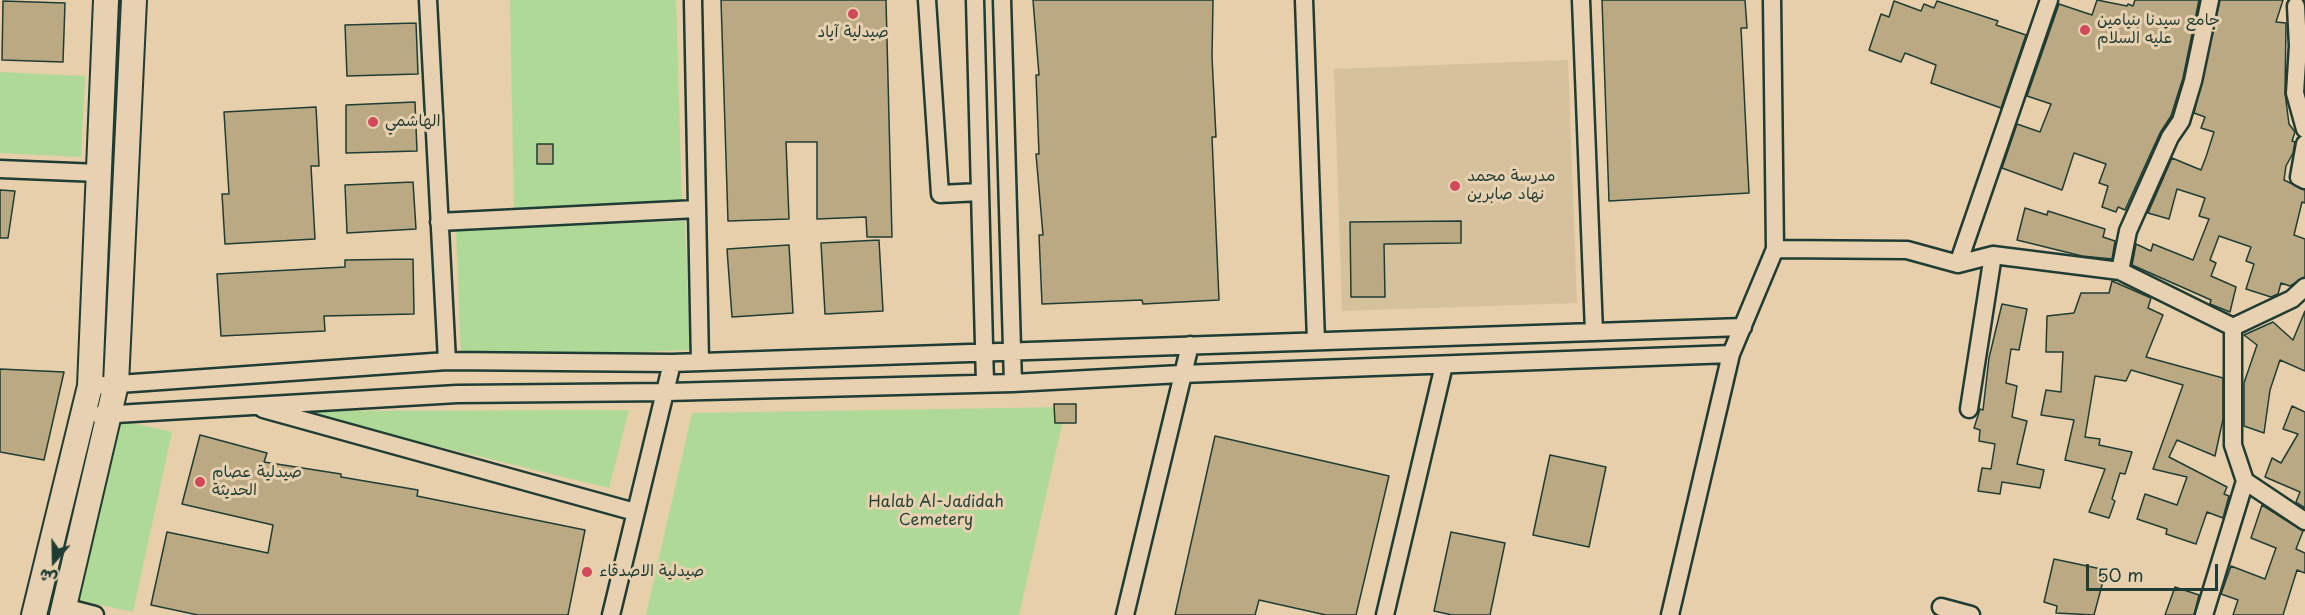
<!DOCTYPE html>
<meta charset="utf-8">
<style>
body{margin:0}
#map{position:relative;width:2305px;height:615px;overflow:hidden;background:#e7cfab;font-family:"Playpen Sans","Playpen Sans Arabic",sans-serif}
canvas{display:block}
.north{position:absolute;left:24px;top:531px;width:60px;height:60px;-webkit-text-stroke:4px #e7d1b0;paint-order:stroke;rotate:200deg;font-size:16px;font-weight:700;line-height:24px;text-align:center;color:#1f3d34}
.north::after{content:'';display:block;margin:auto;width:21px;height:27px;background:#1f3d34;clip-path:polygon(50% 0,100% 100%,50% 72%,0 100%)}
.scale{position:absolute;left:2086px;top:564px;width:132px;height:27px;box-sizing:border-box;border:3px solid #1f3d34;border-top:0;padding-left:8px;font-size:18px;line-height:21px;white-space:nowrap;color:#1f3d34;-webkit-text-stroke:4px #e7d1b0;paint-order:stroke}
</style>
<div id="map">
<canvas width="2305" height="615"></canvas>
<div class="north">ش</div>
<div class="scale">50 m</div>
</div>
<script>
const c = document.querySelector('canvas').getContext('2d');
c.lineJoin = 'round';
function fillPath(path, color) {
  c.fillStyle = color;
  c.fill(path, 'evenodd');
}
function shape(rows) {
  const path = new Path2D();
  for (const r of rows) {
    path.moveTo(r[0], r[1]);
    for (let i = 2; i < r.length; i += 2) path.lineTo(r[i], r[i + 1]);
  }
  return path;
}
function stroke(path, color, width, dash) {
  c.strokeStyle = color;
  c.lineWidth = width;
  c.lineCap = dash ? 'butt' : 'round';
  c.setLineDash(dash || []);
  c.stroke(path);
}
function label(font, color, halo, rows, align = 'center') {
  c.font = font + ' "Playpen Sans","Playpen Sans Arabic",sans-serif';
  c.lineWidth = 6;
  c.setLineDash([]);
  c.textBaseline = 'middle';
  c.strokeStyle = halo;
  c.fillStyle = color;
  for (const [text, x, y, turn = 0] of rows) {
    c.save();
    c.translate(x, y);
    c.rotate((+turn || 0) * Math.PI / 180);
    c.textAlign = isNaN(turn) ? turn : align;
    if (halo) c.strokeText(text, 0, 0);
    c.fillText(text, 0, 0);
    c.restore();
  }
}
fillPath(shape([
 [1568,60,1577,303,1342,311,1334,69]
]), '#d6c19d');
fillPath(shape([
 [510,0,676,0,682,201,514,208],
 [0,72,85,76,81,157,0,153],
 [685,221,690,350,461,359,456,230],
 [1066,407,1019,615,646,615,692,413],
 [629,410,609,488,293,411],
 [114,419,172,432,133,612,74,599]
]), '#afd996');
const building = shape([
 [721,0,886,0,892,237,867,237,866,217,817,219,817,142,786,142,789,219,728,221,721,0],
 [1033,0,1213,0,1212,57,1216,137,1212,137,1219,300,1143,304,1142,300,1042,304,1039,235,1043,235,1036,154,1039,154,1036,75,1039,75,1033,0],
 [1602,0,1745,0,1747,28,1741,28,1749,193,1609,201,1602,0],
 [2097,0,2127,6,2128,4,2133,6,2135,0,2199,0,2183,78,2171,116,2160,133,2125,210,2118,207,2116,212,2102,207,2108,186,2099,183,2106,164,2074,153,2062,190,2002,168,2017,124,2040,132,2051,104,2027,96,2059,4,2092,15,2097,0],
 [2220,0,2283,0,2276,22,2286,23,2285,93,2289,124,2295,132,2292,141,2295,142,2293,153,2286,166,2284,180,2305,190,2305,203,2302,202,2294,235,2305,239,2305,277,2290,286,2281,283,2278,294,2271,297,2246,289,2254,264,2246,261,2251,247,2219,236,2210,260,2216,263,2211,276,2236,287,2230,312,2210,304,2211,300,2132,265,2136,244,2151,251,2153,244,2193,260,2209,219,2199,216,2205,198,2177,189,2169,219,2148,213,2172,158,2201,170,2206,157,2214,132,2201,128,2205,117,2194,113,2220,0],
 [3,1,65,3,63,62,2,60,3,1],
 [1894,1,1921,11,1924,4,1934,8,1937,1,1998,21,1996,25,2026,35,2001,108,1931,83,1936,65,1905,53,1901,62,1869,50,1881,14,1889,17,1894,1],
 [416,23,418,74,347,76,345,25,416,23],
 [415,102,417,151,346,153,346,105,415,102],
 [316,107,319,166,311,166,315,239,225,244,222,194,229,194,224,112,316,107],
 [537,144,553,144,553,164,537,164,537,144],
 [413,182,416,229,347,233,345,185,413,182],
 [0,190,15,191,8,238,0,238,0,190],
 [2025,208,2047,215,2048,211,2105,229,2103,237,2115,241,2112,259,2082,256,2017,240,2025,208],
 [1461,221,1461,243,1384,244,1385,297,1351,297,1350,222,1461,221],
 [879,240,883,311,825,314,821,243,879,240],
 [789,245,793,313,732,317,727,249,789,245],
 [413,259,414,314,324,316,325,331,221,336,217,274,345,267,345,260,413,259],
 [2112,281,2151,298,2148,308,2163,315,2146,357,2223,378,2223,419,2215,456,2177,440,2169,457,2227,487,2224,494,2229,496,2223,518,2207,512,2196,544,2166,534,2167,529,2137,519,2145,494,2177,505,2187,477,2153,469,2183,385,2131,370,2126,381,2095,376,2085,437,2100,439,2099,445,2132,452,2125,474,2120,473,2112,499,2115,501,2109,518,2089,512,2105,469,2065,460,2074,420,2041,415,2046,390,2061,392,2063,352,2046,352,2047,316,2074,313,2081,293,2109,293,2112,281],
 [2002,304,2027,309,2019,350,2011,349,2006,383,2017,386,2012,417,2027,421,2017,464,2044,470,2040,488,2002,482,2000,494,1978,491,1982,468,1991,469,1995,444,1979,441,1980,430,1974,428,1980,409,1983,410,1989,358,2002,304],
 [2305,311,2305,371,2280,360,2270,390,2264,433,2244,426,2244,383,2257,345,2244,335,2273,322,2293,340,2305,311],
 [0,369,64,372,44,460,0,452,0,369],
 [1054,404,1076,404,1076,423,1055,423,1054,404],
 [2292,406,2305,412,2305,508,2296,502,2300,492,2265,477,2272,458,2281,463,2298,434,2283,429,2292,406],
 [200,435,267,453,264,462,341,474,341,477,418,490,417,496,585,530,568,615,198,615,151,605,167,532,268,553,273,525,182,504,200,435],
 [1215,436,1389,476,1356,615,1326,615,1259,600,1255,615,1175,615,1215,436],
 [1550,455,1606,467,1589,547,1533,535,1550,455],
 [2262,505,2303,531,2296,549,2305,553,2305,573,2297,570,2283,615,2233,615,2238,600,2221,594,2231,566,2265,579,2276,548,2251,538,2262,505],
 [1451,532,1505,543,1490,615,1452,615,1434,611,1451,532],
 [2054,559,2106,570,2094,615,2056,613,2057,606,2044,602,2054,559],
 [2175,587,2199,595,2194,615,2165,615,2175,587]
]);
fillPath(building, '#baa983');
stroke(building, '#1f3d34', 1.5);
const street = shape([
 [428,0,447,361],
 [693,0,700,362],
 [927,0,940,194,980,192],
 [975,0,985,383],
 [1002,0,1013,383],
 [1304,0,1316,341],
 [1581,0,1594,332],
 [2296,6,2298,46,2295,93,2305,129],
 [2305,144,2299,177,2305,180],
 [0,169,99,173],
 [439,222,697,209],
 [1775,249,1907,250,1958,264,2049,0],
 [1958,264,1993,255,2120,271,2233,327],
 [2120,271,2128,231,2170,137,2181,121,2193,81,2210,0],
 [90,386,447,361,672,363,1743,327],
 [263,409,635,512],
 [1969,409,1993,255],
 [99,415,457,394,667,392,1013,383,1181,374,1731,354],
 [2245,481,2305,521],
 [64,607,95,615],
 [1941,607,1971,615],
 [611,615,672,363],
 [1125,615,1190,345],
 [1385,615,1444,365],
 [1670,615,1731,354,1775,249,1772,0],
 [2204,615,2245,481,2233,445,2233,327,2292,299,2305,287]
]);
const secondary = shape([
 [34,615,90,386,106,0],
 [62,615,116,384,134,0]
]);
stroke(street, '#1f3d34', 21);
stroke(secondary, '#1f3d34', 28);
stroke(street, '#e7d1b0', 16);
stroke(secondary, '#e7d1b0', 24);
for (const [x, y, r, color] of [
 [853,14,6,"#d1495b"],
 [2085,30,6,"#d1495b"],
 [373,122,6,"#d1495b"],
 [1455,186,6,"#d1495b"],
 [200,482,6,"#d1495b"],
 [587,572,6,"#d1495b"]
]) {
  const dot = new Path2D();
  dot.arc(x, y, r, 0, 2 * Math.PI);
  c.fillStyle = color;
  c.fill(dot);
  stroke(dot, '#e7d1b0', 2);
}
label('16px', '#1f3d34', '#e7d1b0', [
 ["جامع سيدنا بنيامين",2097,21],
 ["عليه السلام",2097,39],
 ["صيدلية آياد",853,33,"center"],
 ["الهاشمي",385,122],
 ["مدرسة محمد",1467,177],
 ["نهاد صابرين",1467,195],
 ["صيدلية عصام",212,473],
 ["الحديثة",212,491],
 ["صيدلية الاصدقاء",599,572]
], 'left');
label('16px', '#264539', '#e7d1b0', [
 ["Halab Al-Jadidah",936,503],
 ["Cemetery",936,521]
]);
</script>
